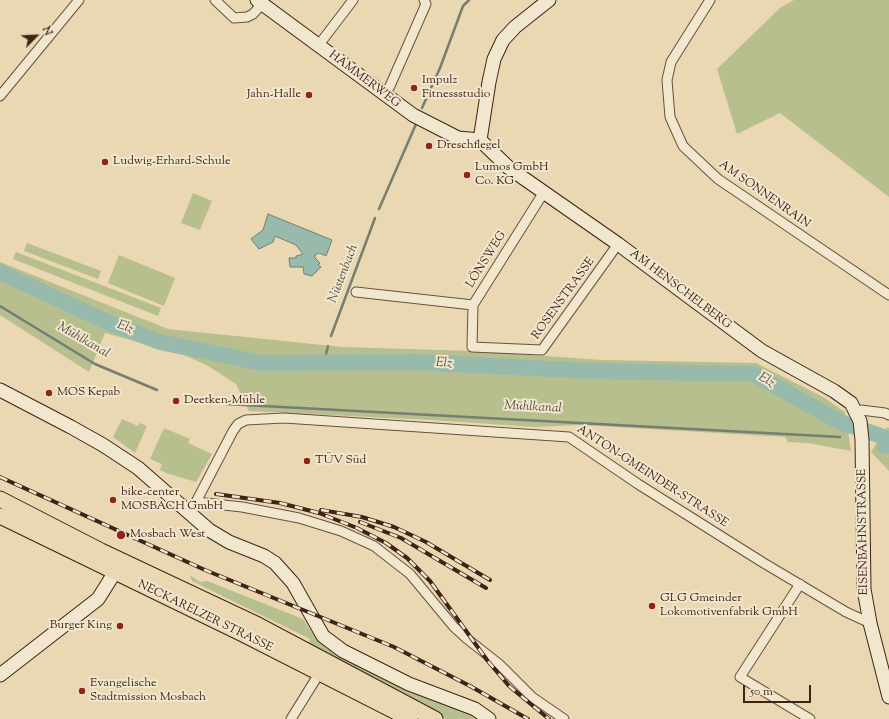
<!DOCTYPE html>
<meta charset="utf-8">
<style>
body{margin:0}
#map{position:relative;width:889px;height:719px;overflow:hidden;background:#ead8b3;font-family:"Sorts Mill Goudy",serif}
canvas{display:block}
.north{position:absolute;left:16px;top:16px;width:40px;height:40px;-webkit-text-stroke:3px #f1e6ce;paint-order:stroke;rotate:66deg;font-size:11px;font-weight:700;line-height:16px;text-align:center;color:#402316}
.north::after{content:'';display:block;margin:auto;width:14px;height:18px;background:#402316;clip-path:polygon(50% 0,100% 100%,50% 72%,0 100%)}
.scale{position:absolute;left:743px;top:685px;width:68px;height:18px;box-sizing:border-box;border:2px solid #402316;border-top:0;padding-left:5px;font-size:12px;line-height:14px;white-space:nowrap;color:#402316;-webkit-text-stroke:3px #f1e6ce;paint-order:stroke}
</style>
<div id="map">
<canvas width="889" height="719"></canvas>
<div class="north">N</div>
<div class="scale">50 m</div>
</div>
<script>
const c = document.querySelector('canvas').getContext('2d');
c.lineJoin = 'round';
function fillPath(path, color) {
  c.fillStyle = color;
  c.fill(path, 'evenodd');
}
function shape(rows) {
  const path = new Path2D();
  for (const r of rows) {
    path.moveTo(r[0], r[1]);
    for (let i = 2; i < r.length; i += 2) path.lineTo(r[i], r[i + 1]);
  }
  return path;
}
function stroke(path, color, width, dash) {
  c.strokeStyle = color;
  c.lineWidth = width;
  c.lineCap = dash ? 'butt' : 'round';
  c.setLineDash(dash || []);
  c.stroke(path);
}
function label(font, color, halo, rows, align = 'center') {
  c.font = font + ' "Sorts Mill Goudy",serif';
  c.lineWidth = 4;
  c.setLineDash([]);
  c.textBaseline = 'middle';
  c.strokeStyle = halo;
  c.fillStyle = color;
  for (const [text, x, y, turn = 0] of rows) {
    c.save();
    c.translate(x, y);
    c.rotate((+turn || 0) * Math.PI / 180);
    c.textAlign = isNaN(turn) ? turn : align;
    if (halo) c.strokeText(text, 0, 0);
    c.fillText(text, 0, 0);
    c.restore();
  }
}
fillPath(shape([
 [794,0,889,0,889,197,780,113,737,134,717,69,781,7],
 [193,193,212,201,200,230,181,223],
 [27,243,101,271,98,279,24,251],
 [16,252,161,308,158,316,13,259],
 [119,255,175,278,164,306,108,283],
 [0,262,168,329,342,347,473,351,603,360,756,363,823,397,845,412,851,451,808,443,788,442,785,437,581,425,535,427,431,420,249,411,236,384,210,367,182,354,105,333,89,372,0,315],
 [122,419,138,426,140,423,147,426,135,453,113,437],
 [887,427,889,428,889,471,871,452],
 [164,428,190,439,188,443,212,454,196,482,166,473,160,470,162,464,150,459],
 [190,575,200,582,207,581,303,619,313,634,326,647,339,656,387,681,465,711,477,719,445,719,308,645,310,639,192,581]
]), '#b6bf8d');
const water = shape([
 [268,214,332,240,326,256,319,253,315,255,315,258,320,263,318,265,321,267,312,276,304,274,303,267,290,267,289,258,296,258,296,256,303,254,296,245,275,236,273,242,259,249,251,239,263,230,268,214]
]);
fillPath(water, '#98baad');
stroke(water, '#757e71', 1);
stroke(shape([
 [422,108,440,68,463,6,469,0],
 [379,209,416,124],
 [0,306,95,364,157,390],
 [331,336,375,218],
 [324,362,328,346],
 [226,404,840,437]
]), '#757e71', 2.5);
stroke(shape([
 [882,448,889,448]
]), '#98baad', 10);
stroke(shape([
 [0,272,107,322,160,342,261,363,414,362,590,371,754,374,840,422,881,436,889,441]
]), '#98baad', 16);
const street = shape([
 [215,0,234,18,247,17,253,14,262,4],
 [710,0,671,62,667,80,670,117,683,146,718,179,889,295],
 [318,46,353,0],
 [384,95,390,86,426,4,424,0],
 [0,96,79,0],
 [544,192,473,305,472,347,542,350,618,244],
 [356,292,473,305],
 [857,412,861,410,885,413,889,415],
 [196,502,242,507,299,518,341,531,374,546,410,574,454,627,466,638,499,664,532,697,564,719],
 [188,512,196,502,233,431,238,424,246,420,284,418,569,437,638,484,762,562,846,612,870,623],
 [800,584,740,677,810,719],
 [291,719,317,677,318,669]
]);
const secondary = shape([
 [257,0,413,115,458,138,480,140],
 [480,140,509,168,618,244,762,351,834,391,851,403,860,421,862,440,864,589,870,623,889,697],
 [480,140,489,82,494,59,503,40,515,27,549,0],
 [0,390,71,427,103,445,138,468,209,530,229,542,264,556,275,563,293,583,323,636,343,651,409,684,475,709,489,719],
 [0,675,98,599,120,564]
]);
const primary = shape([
 [0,499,101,551,258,625,435,719],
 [0,516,243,634,410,719]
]);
stroke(street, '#6a503d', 11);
stroke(secondary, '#402316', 15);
stroke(primary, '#402316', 17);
stroke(street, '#f1e6ce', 9);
stroke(secondary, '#f1e6ce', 13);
stroke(primary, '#ead8b3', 15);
const rail = shape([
 [0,477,205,570,394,647,470,686,528,719],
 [216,494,280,503,319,513,357,528,386,543,407,558,430,581,487,660,509,686,549,719],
 [321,510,362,517,394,527,426,542,490,580],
 [360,522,401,538,486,588]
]);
stroke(rail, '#402316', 4);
stroke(rail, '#f1e6ce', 2.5, [8]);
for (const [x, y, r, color] of [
 [414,88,4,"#8f2418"],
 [309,95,4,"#8f2418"],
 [429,146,4,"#8f2418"],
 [105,162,4,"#8f2418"],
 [467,175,4,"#8f2418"],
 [49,393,4,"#8f2418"],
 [176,401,4,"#8f2418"],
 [307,461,4,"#8f2418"],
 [113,500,4,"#8f2418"],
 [121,535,5,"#8f2418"],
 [652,606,4,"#8f2418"],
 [120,626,4,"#8f2418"],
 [82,691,4,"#8f2418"]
]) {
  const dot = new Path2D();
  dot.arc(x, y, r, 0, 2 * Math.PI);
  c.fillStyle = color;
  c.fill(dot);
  stroke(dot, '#f1e6ce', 1.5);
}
label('12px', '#402316', '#f1e6ce', [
 ["HAMMERWEG",364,80,37],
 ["AM SONNENRAIN",764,195,35],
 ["LÖNSWEG",487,260,-58],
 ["AM HENSCHELBERG",680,290,37],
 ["ROSENSTRASSE",564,299,-54],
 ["ANTON-GMEINDER-STRASSE",652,477,33],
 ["EISENBAHNSTRASSE",864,532,-91],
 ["NECKARELZER STRASSE",205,617,26]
]);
label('12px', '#402316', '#f1e6ce', [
 ["Impulz",422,81],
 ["Fitnessstudio",422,95],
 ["Jahn-Halle",301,95,"right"],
 ["Dreschflegel",437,146],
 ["Ludwig-Erhard-Schule",113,162],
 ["Lumos GmbH",475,168],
 ["Co. KG",475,182],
 ["MOS Kepab",57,393],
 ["Deetken-Mühle",184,401],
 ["TÜV Süd",315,461],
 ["bike-center",121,493],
 ["MOSBACH GmbH",121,507],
 ["Mosbach West",130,535],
 ["GLG Gmeinder",660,599],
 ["Lokomotivenfabrik GmbH",660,613],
 ["Burger King",112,626,"right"],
 ["Evangelische",90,684],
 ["Stadtmission Mosbach",90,698]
], 'left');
label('italic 13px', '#56493c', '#f1e6ce', [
 ["Nüstenbach",344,274,-69],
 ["Elz",125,328,20],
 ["Mühlkanal",83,341,30],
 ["Elz",444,364,3],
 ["Elz",766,381,29],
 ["Mühlkanal",533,408,3]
]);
</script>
